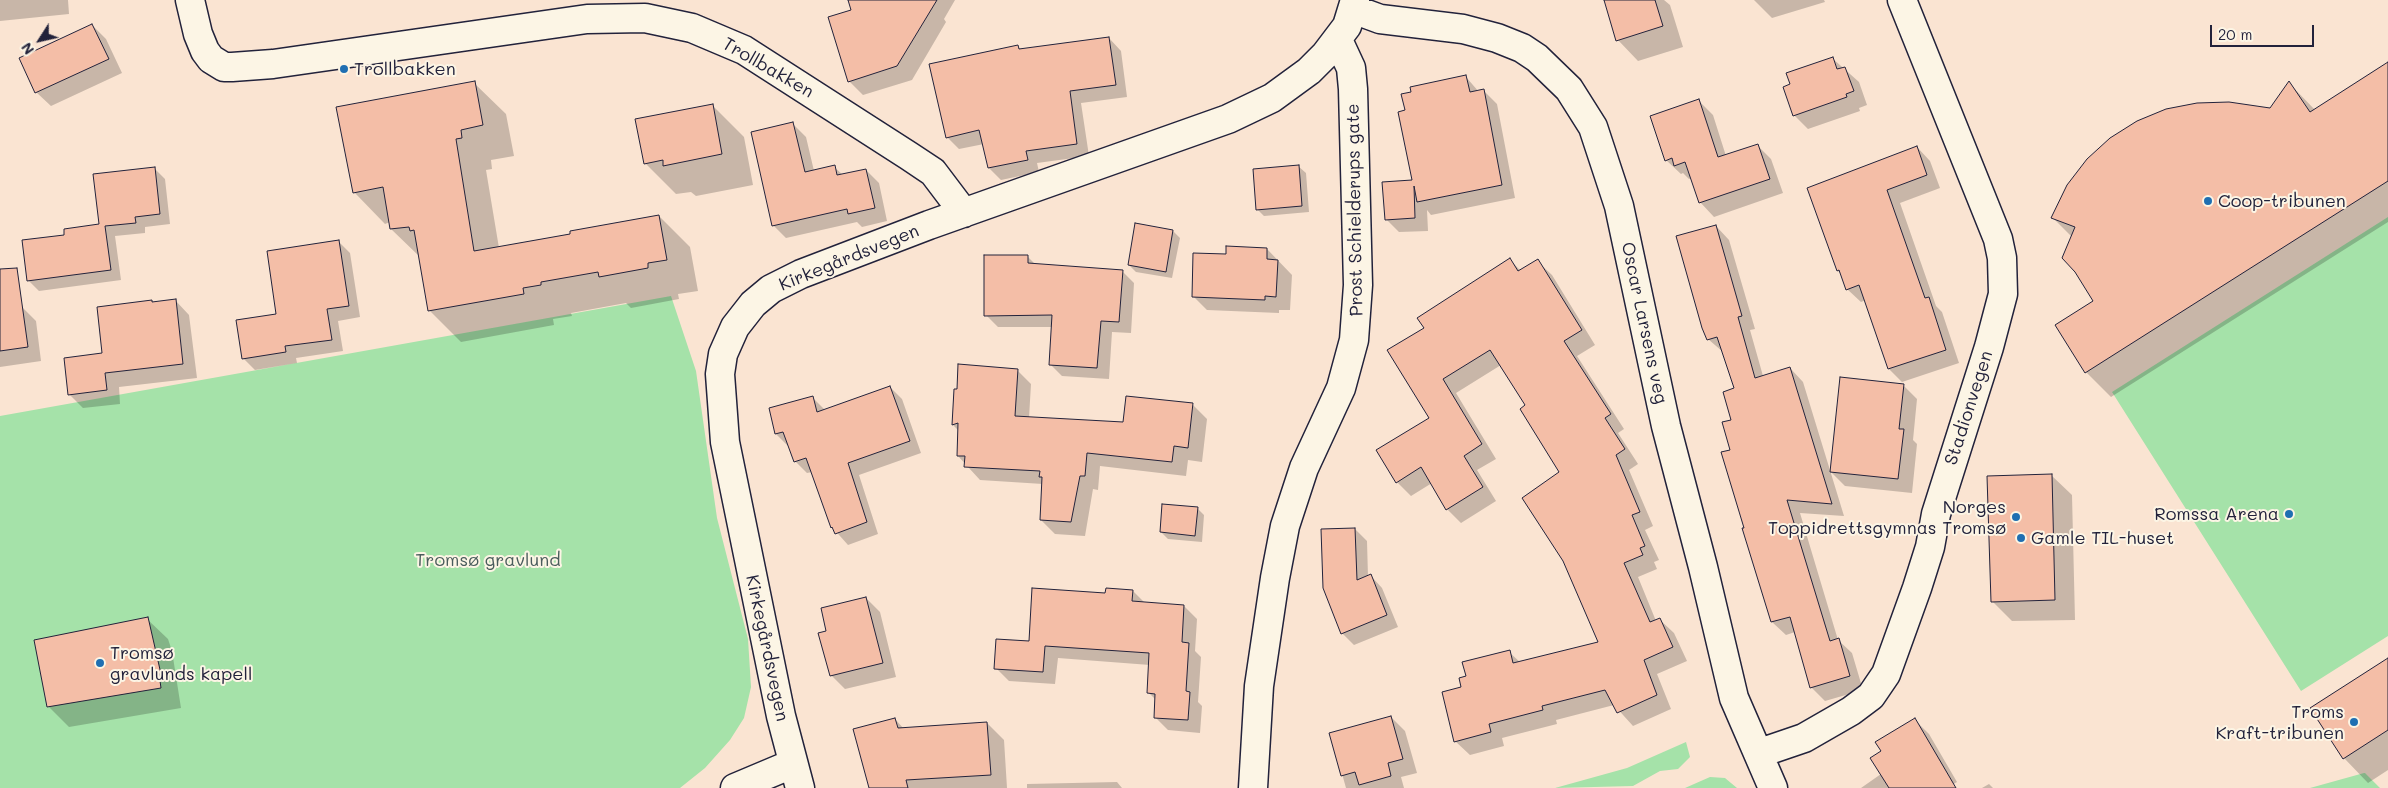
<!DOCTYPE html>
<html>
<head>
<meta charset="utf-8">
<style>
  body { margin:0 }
  #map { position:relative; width:2388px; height:788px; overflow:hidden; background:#fae4d2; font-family:Mali,sans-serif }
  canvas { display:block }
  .north { position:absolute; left:15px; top:15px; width:50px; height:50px; -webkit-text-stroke:4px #fcf5e5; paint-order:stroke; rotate:235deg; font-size:14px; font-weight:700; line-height:20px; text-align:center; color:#22223b }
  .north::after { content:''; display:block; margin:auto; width:18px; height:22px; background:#22223b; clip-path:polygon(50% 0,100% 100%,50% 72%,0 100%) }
  .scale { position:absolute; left:2210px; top:25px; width:104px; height:22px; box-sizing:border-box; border:2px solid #22223b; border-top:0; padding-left:6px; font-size:15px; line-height:18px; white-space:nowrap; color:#22223b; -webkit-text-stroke:4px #fcf5e5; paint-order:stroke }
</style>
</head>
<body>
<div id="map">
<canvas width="2388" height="788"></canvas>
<div class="north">N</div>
<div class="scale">20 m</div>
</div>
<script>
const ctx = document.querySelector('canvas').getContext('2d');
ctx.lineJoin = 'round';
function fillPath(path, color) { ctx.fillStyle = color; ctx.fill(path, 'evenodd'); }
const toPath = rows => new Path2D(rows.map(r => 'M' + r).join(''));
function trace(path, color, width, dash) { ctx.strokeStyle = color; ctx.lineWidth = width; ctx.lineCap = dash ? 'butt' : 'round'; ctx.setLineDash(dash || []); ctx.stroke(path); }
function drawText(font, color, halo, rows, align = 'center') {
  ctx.font = font + ' Mali,sans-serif'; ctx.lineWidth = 4; ctx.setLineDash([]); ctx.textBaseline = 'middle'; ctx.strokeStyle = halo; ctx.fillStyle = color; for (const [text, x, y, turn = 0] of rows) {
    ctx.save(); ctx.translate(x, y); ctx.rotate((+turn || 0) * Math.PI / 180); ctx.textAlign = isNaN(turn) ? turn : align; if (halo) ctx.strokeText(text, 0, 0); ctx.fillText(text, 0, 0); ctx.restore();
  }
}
fillPath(toPath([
  [2388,217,2388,636,2301,691,2112,392],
  [671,296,696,371,717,518,748,639,751,687,744,718,730,740,705,768,680,788,0,788,0,416],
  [1686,742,1690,757,1678,769,1660,771,1633,786,1555,788,1627,768],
  [2365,773,2380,788,2310,788,2364,773],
  [1710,777,1725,778,1737,788,1685,788]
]), '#a5e2a9');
fillPath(toPath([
  [0,0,68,0,69,14,0,21],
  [849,0,955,0,944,19,946,22,912,80,863,95,849,81,852,11],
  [1605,0,1664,0,1670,5,1683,47,1638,61,1618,40],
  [1754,0,1824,0,1825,2,1772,18],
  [92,25,106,39,122,73,51,106,36,92],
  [1109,38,1121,51,1127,97,1081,103,1089,156,1037,163,1039,172,1001,180,989,168,984,144,959,149,947,137,1017,46,1021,50],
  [1832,58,1859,82,1867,105,1859,108,1860,111,1808,129,1794,115],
  [2388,64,2388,222,2111,397,2086,372,2057,326,2095,302,2076,271,2072,237,2052,217,2271,109,2289,83,2315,110],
  [1466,77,1479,92,1484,91,1497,104,1515,198,1431,215,1427,210,1428,231,1399,232,1386,219,1414,181,1406,111],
  [474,83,506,114,514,156,491,160,492,169,486,170,499,248,659,216,690,247,698,291,678,294,679,299,631,308,626,303,571,313,572,316,553,319,554,325,461,342,430,311,420,257,391,229,390,222,385,224,354,192],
  [1699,101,1713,115,1726,156,1757,145,1771,159,1783,193,1714,217,1700,202,1692,178,1689,179,1683,173,1681,174,1666,160],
  [713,106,744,137,753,185,696,196,691,192,676,194,645,163],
  [793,124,806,137,814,171,834,167,843,175,866,170,879,183,887,221,862,227,857,222,786,238,773,225],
  [1917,147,1930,161,1940,188,1900,203,1936,306,1942,312,1959,363,1902,382,1889,369,1866,300,1861,302,1847,289,1842,275,1838,271,1809,189],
  [1298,166,1306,173,1309,212,1264,216,1257,209],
  [154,168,165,179,170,224,145,227,145,233,115,236,121,280,39,291,28,280,66,236,100,225],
  [1716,226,1729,240,1755,329,1750,330,1763,376,1790,368,1803,382,1844,516,1800,513,1838,640,1852,653,1863,690,1825,701,1812,688,1795,632,1786,635,1772,622,1723,453,1732,450,1735,389,1723,352,1708,339],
  [1173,231,1180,238,1172,278,1136,272,1129,265],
  [338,241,350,253,360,317,338,321,343,351,296,358,297,363,255,370,243,358],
  [1267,249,1292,275,1290,310,1279,310,1279,313,1207,310,1193,296,1227,256],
  [1027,256,1036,265,1122,271,1134,283,1131,333,1112,332,1109,379,1062,376,1050,364,1052,327,998,327,986,315],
  [1510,260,1521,271,1537,261,1552,275,1595,345,1577,356,1624,429,1618,433,1638,464,1629,470,1653,526,1645,530,1659,560,1654,562,1657,569,1638,577,1656,621,1659,619,1674,633,1687,661,1657,674,1671,709,1633,726,1614,705,1556,720,1557,724,1502,738,1504,746,1470,755,1455,741,1463,688,1468,677,1509,652,1521,663,1600,643,1561,472,1527,406,1501,365,1456,393,1496,459,1477,470,1496,501,1461,523,1447,509,1432,483,1411,496,1397,482,1431,418,1425,328],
  [175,300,189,315,197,378,119,387,120,404,83,408,69,394,152,301,154,303],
  [22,307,36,321,41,361,0,367,0,310],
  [1017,370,1031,384,1029,418,1124,423,1193,405,1207,419,1202,462,1188,460,1186,476,1100,466,1098,490,1093,489,1085,536,1055,534,1041,520,1043,484,980,480,958,456,959,431,953,425,955,391],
  [1903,385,1917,399,1913,440,1917,444,1912,493,1845,486,1831,472],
  [890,387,902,399,921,453,859,475,878,534,848,545,832,527,812,472,807,473,795,461,788,446,776,434,813,398,825,410],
  [2051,475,2072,495,2075,620,2012,621,1992,601],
  [1197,508,1204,515,1202,542,1168,539,1161,532],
  [1355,529,1367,541,1368,577,1371,576,1382,588,1398,627,1354,645,1342,633],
  [1133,591,1145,603,1184,606,1197,619,1195,651,1201,657,1198,702,1202,706,1200,733,1168,730,1155,717,1156,700,1148,692,1150,665,1058,658,1055,684,1009,681,996,668,1030,642,1106,594],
  [866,598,880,612,896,677,845,689,831,675,828,632],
  [147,619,168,639,172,651,181,708,69,727,49,707,35,641],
  [2388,660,2388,770,2368,783,2344,758],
  [1391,717,1405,731,1417,773,1401,777,1404,788,1346,788,1331,734],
  [895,719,904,729,987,723,1004,740,1007,788,870,788],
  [1915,720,1929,734,1957,782,1947,788,1861,788,1881,774,1883,752],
  [1117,782,1122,788,1027,788,1027,784],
  [1989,784,1993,788,1982,788]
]), '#0003');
const building = toPath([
  [848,0,937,0,897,66,848,82,828,17,851,10,848,0],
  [1604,0,1655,0,1663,26,1616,41,1604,0],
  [92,24,109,59,35,93,19,58,92,24],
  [1109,37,1116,85,1070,91,1077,144,1026,151,1028,160,988,168,979,130,946,138,929,64,1018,45,1019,49,1109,37],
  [1833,57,1837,69,1845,67,1854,91,1846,94,1847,97,1793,116,1783,87,1790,84,1786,73,1833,57],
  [2388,62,2388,181,2085,373,2055,325,2093,301,2075,272,2062,258,2075,227,2051,218,2067,185,2087,159,2110,138,2137,121,2166,109,2197,103,2229,102,2270,108,2289,81,2310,112,2388,62],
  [1466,75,1470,92,1484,89,1502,185,1417,202,1414,186,1415,218,1385,220,1382,182,1412,180,1398,112,1405,110,1401,94,1411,92,1410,87,1466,75],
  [475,81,483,125,461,130,462,138,456,139,474,251,570,234,570,231,659,215,667,260,648,263,648,268,599,277,598,272,541,282,541,285,523,288,524,294,428,311,414,230,410,231,409,227,390,229,383,187,353,193,336,107,475,81],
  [1699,99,1718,157,1758,144,1770,179,1699,203,1685,162,1674,166,1672,158,1665,161,1650,116,1699,99],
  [713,104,722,154,663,166,663,160,644,164,635,119,713,104],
  [793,122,805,172,835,165,837,175,866,169,875,208,848,214,847,209,772,226,751,132,793,122],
  [1917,146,1927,175,1887,190,1925,298,1929,297,1946,350,1888,369,1859,285,1846,290,1839,270,1837,271,1807,188,1917,146],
  [1299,165,1302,206,1256,210,1253,169,1299,165],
  [155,167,160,214,135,217,136,223,105,226,111,270,27,281,22,240,64,235,64,229,99,224,93,174,155,167],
  [1135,223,1173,230,1166,272,1128,265,1135,223],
  [1716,225,1742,316,1738,317,1755,378,1790,367,1832,504,1787,500,1830,641,1839,638,1850,676,1810,688,1790,617,1771,622,1742,528,1744,528,1721,452,1730,450,1722,422,1731,420,1723,392,1734,388,1717,337,1707,340,1702,328,1676,236,1716,225],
  [339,240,349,306,327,309,332,340,285,346,286,352,242,359,236,320,276,314,267,251,339,240],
  [1226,246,1267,248,1267,259,1278,260,1276,297,1265,296,1265,300,1192,297,1193,253,1226,254,1226,246],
  [984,255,1028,255,1028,263,1123,270,1119,322,1101,321,1097,368,1049,365,1052,315,984,316,984,255],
  [1510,258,1518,271,1538,259,1582,330,1564,341,1611,414,1605,418,1625,449,1616,455,1640,512,1632,515,1645,546,1640,548,1643,555,1624,563,1650,622,1660,618,1673,647,1644,660,1657,695,1617,713,1605,690,1542,706,1543,710,1489,724,1491,732,1454,742,1442,692,1461,687,1459,678,1466,676,1462,662,1510,650,1513,663,1598,642,1563,561,1522,498,1559,472,1520,409,1525,405,1490,350,1443,379,1482,444,1464,456,1483,487,1446,510,1421,467,1396,483,1376,450,1429,418,1387,350,1424,328,1417,318,1510,258],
  [17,268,28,347,0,351,0,269,17,268],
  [176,299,183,364,105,373,107,390,68,395,64,358,102,353,97,307,152,300,152,302,176,299],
  [958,364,1018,369,1015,416,1123,422,1126,396,1193,403,1188,448,1174,446,1172,462,1087,453,1085,476,1080,476,1071,522,1040,520,1042,477,1039,477,1040,471,964,467,965,456,957,456,958,423,952,425,954,389,957,389,958,364],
  [1840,377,1904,384,1899,429,1904,429,1898,479,1830,472,1840,377],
  [890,386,910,441,848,463,867,522,835,534,832,527,831,528,806,458,794,462,783,432,775,434,769,408,813,396,817,412,890,386],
  [2052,474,2055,600,1991,602,1987,476,2052,474],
  [1162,504,1198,507,1195,536,1160,532,1162,504],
  [1355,528,1357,580,1371,574,1387,615,1341,634,1323,588,1321,529,1355,528],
  [1032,588,1105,593,1106,588,1133,590,1132,601,1184,605,1182,642,1189,643,1186,691,1190,692,1188,720,1154,718,1155,694,1147,693,1149,653,1045,646,1043,672,994,669,996,639,1029,641,1032,588],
  [866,597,883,663,830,676,818,633,826,631,821,608,866,597],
  [148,617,161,674,159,674,161,688,47,707,34,640,148,617],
  [2388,658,2388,730,2343,759,2310,708,2388,658],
  [1391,716,1403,759,1388,763,1391,776,1359,785,1355,772,1341,776,1329,733,1391,716],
  [895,718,898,728,987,722,991,775,906,780,908,788,869,788,853,729,895,718],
  [1915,718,1956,788,1889,788,1870,758,1881,751,1875,742,1915,718]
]);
fillPath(building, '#f4bea7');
trace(building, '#22223b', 1);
const minor = toPath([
  [190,0,198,34,205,51,211,59,224,67,232,67,273,64,587,19,645,18,692,28,744,50,909,156,933,172,964,213],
  [1353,9,1380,19,1463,29,1497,38,1522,48,1537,58,1569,89,1593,127,1619,206,1666,426,1703,567,1734,698,1773,788],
  [1760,753,1804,738,1851,711,1871,696,1886,674,1917,588,1930,547,1936,514,1989,347,2003,294,2002,258,1998,239,1902,0],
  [735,788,792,764],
  [800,788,781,716,725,442,720,374,723,354,735,327,753,304,771,289,801,274,929,225,1228,119,1272,98,1309,71,1325,55,1347,26,1355,0],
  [1253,788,1259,686,1275,578,1285,526,1304,468,1341,388,1354,340,1358,285,1353,89,1351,68,1338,40]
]);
trace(minor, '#22223b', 31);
trace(minor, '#fcf5e5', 28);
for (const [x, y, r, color] of [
  [344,69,5,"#1f6fb2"],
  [2208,201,5,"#1f6fb2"],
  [2289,514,5,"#1f6fb2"],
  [2016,517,5,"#1f6fb2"],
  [2021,538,5,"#1f6fb2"],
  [100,663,5,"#1f6fb2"],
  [2354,722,5,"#1f6fb2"]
]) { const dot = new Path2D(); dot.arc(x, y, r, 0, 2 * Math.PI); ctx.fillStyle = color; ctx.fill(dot); trace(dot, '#fcf5e5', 2); }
drawText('18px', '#22223b', '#fcf5e5', [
  ["Trollbakken",768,68,30],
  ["Prost Schielderups gate",1355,210,-91],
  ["Kirkegårdsvegen",849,258,-22],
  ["Oscar Larsens veg",1644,323,78],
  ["Stadionvegen",1969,408,-72],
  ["Kirkegårdsvegen",767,648,78]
]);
drawText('18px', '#22223b', '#fcf5e5', [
  ["Trollbakken",354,69],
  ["Coop-tribunen",2218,201],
  ["Norges",2006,507,"right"],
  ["Toppidrettsgymnas Tromsø",2006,528,"right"],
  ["Romssa Arena",2279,514,"right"],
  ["Gamle TIL-huset",2031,538],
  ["Tromsø",110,653],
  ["gravlunds kapell",110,674],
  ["Troms",2344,712,"right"],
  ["Kraft-tribunen",2344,733,"right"]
], 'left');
drawText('18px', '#495c5c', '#fcf5e5', [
  ["Tromsø gravlund",488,560]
]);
</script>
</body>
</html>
